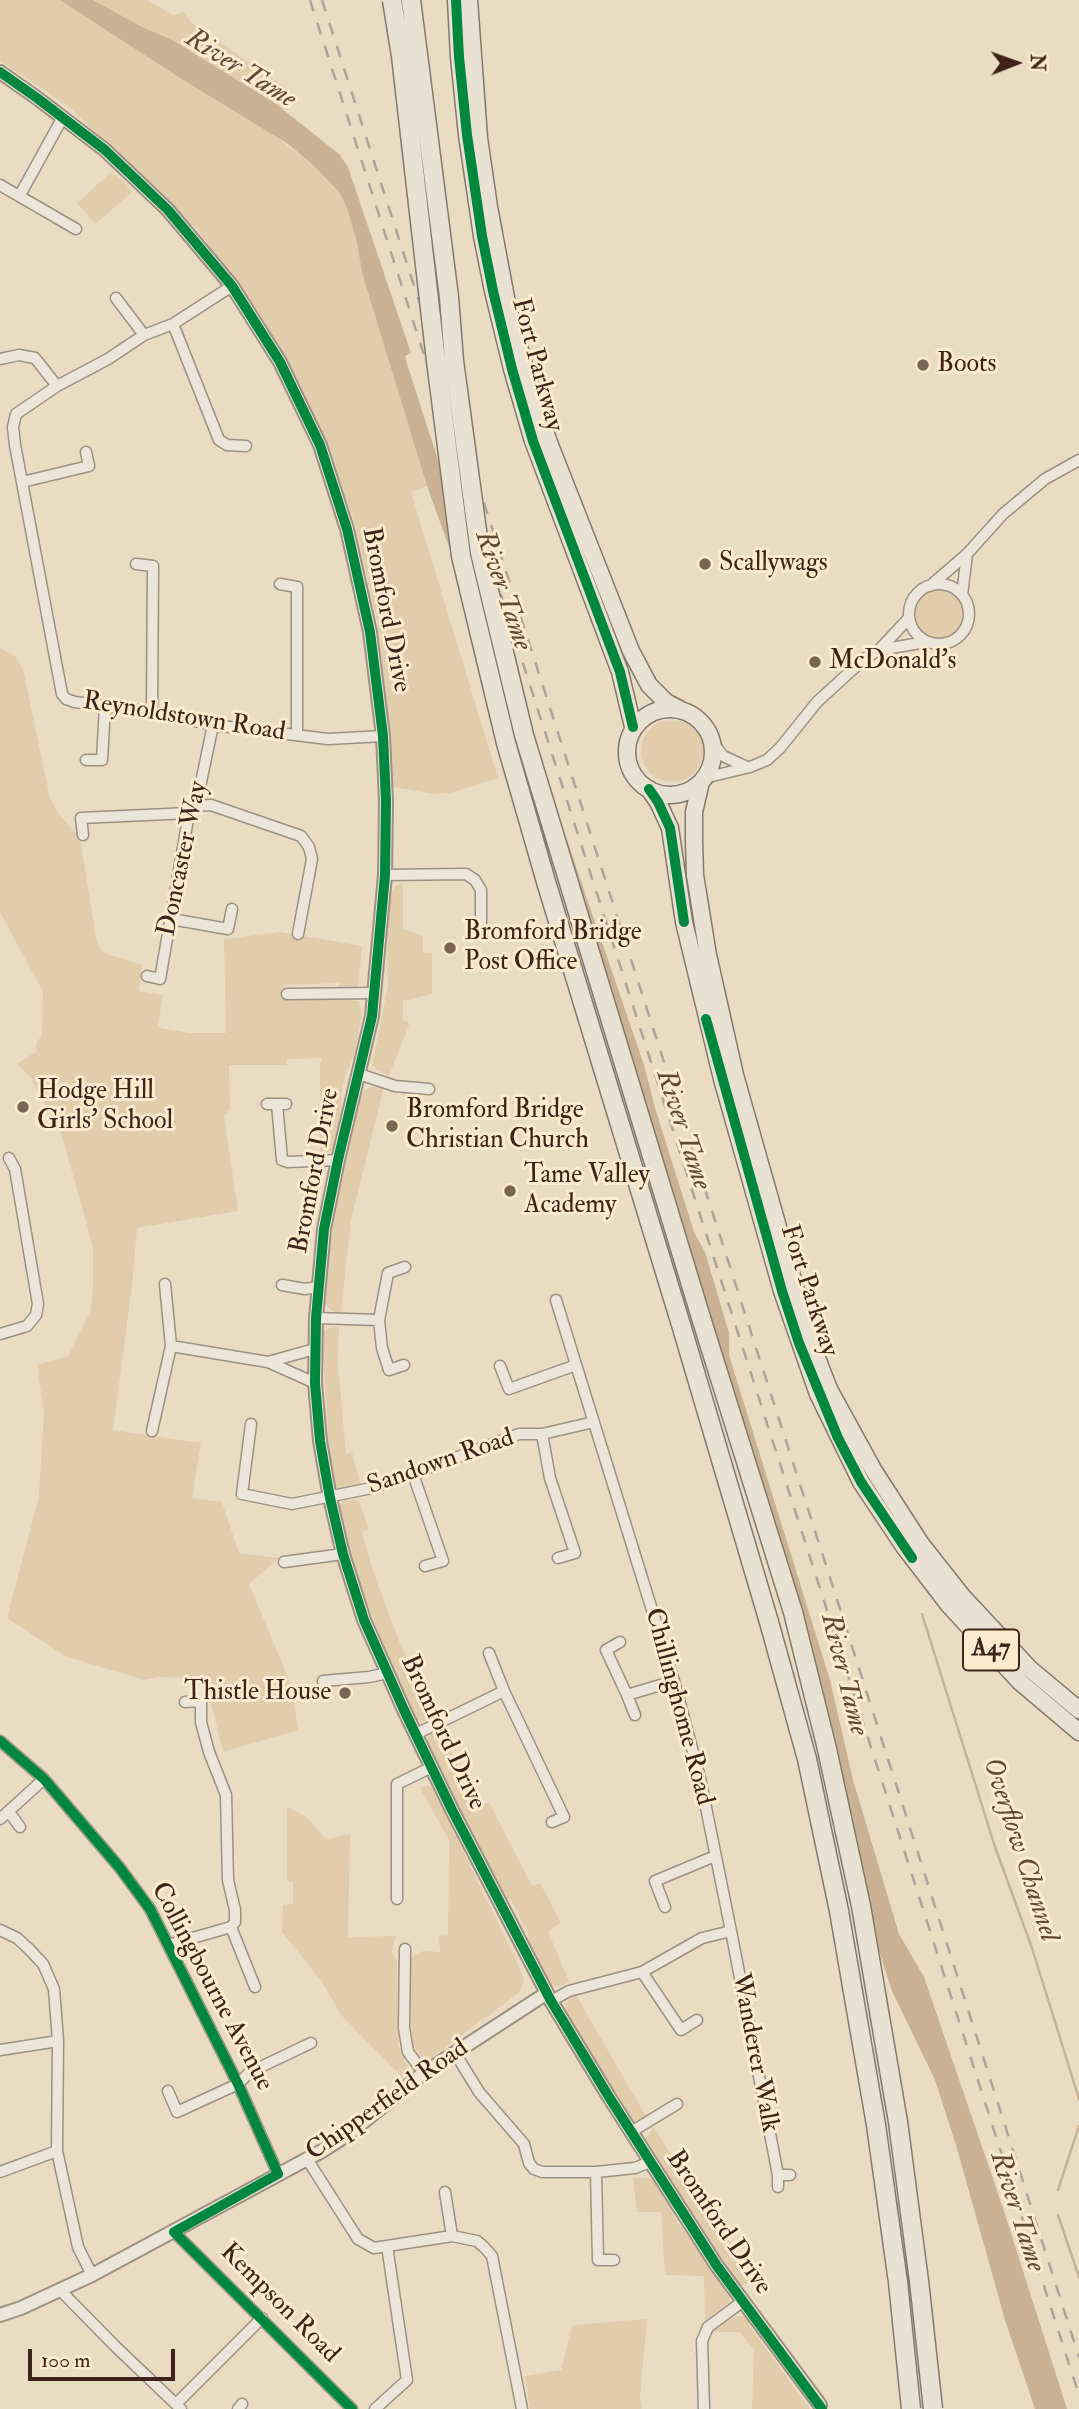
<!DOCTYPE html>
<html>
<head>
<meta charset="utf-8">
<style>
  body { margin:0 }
  #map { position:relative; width:1079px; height:2409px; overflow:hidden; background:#eadcc3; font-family:"IM FELL Double Pica",serif }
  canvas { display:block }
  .north { position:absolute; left:981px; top:28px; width:70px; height:70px; -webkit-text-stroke:5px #fcebce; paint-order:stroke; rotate:89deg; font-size:19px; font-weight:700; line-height:28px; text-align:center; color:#3d2318 }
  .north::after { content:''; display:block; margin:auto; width:24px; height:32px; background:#3d2318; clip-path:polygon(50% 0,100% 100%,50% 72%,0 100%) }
  .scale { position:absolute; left:28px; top:2349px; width:147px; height:32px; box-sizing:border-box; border:4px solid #3d2318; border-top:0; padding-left:9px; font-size:21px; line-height:24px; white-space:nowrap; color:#3d2318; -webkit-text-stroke:5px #fcebce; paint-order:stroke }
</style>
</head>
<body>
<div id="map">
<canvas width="1079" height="2409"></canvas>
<div class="north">N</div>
<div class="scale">100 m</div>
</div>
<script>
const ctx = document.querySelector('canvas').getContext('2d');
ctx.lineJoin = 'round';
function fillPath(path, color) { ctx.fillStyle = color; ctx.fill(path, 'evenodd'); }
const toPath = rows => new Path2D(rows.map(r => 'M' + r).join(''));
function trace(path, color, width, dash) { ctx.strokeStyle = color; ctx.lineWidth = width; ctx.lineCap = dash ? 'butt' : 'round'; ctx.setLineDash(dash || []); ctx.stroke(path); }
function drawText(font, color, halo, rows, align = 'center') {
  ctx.font = font + ' "IM FELL Double Pica",serif'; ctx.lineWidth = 6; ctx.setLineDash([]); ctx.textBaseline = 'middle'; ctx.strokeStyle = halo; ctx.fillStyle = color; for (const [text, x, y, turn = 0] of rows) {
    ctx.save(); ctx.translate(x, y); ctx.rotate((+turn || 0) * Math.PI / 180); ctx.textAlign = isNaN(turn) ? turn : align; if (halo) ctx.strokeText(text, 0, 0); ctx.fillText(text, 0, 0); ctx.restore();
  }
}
fillPath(toPath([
  [0,0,148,0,173,15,183,12,191,22,287,88,275,136,314,166,339,192,347,208,357,242,362,273,427,486,411,492,498,778,450,793,434,794,393,787,380,635,355,523,333,463,284,355,197,229,69,107,0,61],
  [111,172,124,181,132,192,95,224,77,203],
  '913 615a26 26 0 1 1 52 0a26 26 0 1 1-52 0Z',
  [0,648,15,656,23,669,50,798,58,813,80,838,97,943,104,953,142,965,139,991,163,995,158,1025,160,1028,190,1033,226,1033,224,939,280,932,362,946,358,988,339,988,339,983,284,985,285,996,359,1001,362,1015,355,1053,345,1077,341,1094,342,1119,337,1148,320,1155,320,1064,322,1058,287,1059,287,1065,229,1065,230,1109,224,1116,238,1211,137,1228,132,1286,113,1430,201,1443,192,1498,222,1502,239,1553,279,1558,249,1584,292,1687,298,1730,223,1752,205,1679,159,1677,144,1680,65,1656,7,1618,39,1496,44,1413,37,1365,68,1356,91,1310,93,1286,93,1247,62,1136,30,1077,17,1064,37,1051,36,1044,42,1034,43,992,0,912],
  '641 751a31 31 0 1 1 62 0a31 31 0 1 1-62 0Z',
  [403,883,403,928,423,937,423,952,432,953,432,994,403,1001,403,1020,408,1022,409,1025,389,1076,377,1070,372,1065,388,986,387,950,391,892,397,885],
  [370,1087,384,1087,351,1220,341,1313,332,1311,325,1304,325,1286,334,1219,359,1100,365,1090],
  [339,1327,338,1365,346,1454,352,1452,361,1486,342,1490,335,1486,331,1479,322,1341,324,1332,329,1328],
  [344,1500,359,1500,369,1529,362,1532,373,1571,399,1641,434,1717,422,1722,416,1719,412,1714,365,1598,337,1509],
  [440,1727,477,1807,489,1802,532,1886,540,1883,561,1923,548,1931,569,1982,557,1987,550,1983,527,1940,530,1938,510,1898,507,1899,501,1889,499,1889,427,1743,429,1735],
  [431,1785,516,1960,524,1979,520,1992,427,2061,413,2049,411,2009,411,1958,423,1951,440,1952,439,1936,448,1935,449,1840,419,1787],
  [287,1807,305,1816,326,1839,350,1834,348,1937,396,1936,392,1952,397,1962,399,2047,408,2067,403,2078,341,2015,322,1982,282,1932,283,1905,293,1904,293,1882,287,1881],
  [576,1995,647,2118,639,2121,628,2118,570,2022,564,2009,567,2001],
  [653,2127,754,2278,740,2287,645,2144,645,2140],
  [633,2178,648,2178,656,2181,677,2221,729,2294,730,2302,705,2320,704,2276,665,2275,661,2212,637,2212],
  [736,2316,744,2316,749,2320,749,2325,810,2409,752,2409,754,2350,740,2332,711,2332],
  [647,2319,640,2397,642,2409,530,2409,525,2376,561,2370,572,2325]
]), '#e1cdac');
fillPath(toPath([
  [60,0,93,0,140,26,172,40,276,104,339,154,348,167,411,353,405,356,407,364,459,525,644,1065,656,1111,694,1232,705,1252,729,1333,729,1355,830,1680,853,1780,899,1934,924,1977,1003,2208,1067,2409,1035,2409,1005,2320,956,2145,935,2080,892,1991,851,1864,808,1685,517,735,427,486,362,273,357,242,347,208,339,192,314,166,288,144,177,76]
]), '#c8b293');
trace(toPath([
  [922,1614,995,1847,1032,1948,1079,2099],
  [1058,2190,1079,2126],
  [1058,2215,1079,2277]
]), '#c8b293', 2.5);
const minor = toPath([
  [0,185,76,229],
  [20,195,63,117],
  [232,286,173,324,144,335,108,359,57,386,16,414,13,427,15,445,62,694,66,699,75,702,152,712,213,725,328,739,383,736],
  [116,298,144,335],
  [173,324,219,440,227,445,246,446],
  [0,359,19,355,35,358,57,386],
  [22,482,89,466,86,452],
  [136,564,153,566,152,712],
  [280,584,297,587,297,735],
  '909 614a30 30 0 1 1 60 0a30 30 0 1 1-60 0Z',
  [930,586,967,554,1003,514,1045,479,1079,460],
  [962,595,967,554],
  [879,650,909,618],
  [712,741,723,756,747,767],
  [86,760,102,760,105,706],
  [704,778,750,767,767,760,780,748,817,702,864,659,879,650,926,642],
  [196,806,211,805,301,836,309,847,312,859,298,934],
  [83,835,81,818,189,813],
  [385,875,466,874,475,880,481,890,481,930],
  [171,919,228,929,232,909],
  [147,976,160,979,189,813,196,806,213,725],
  [287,994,374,993],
  [359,1074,395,1086,429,1089],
  [267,1104,286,1104],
  [277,1104,282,1160,288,1162,338,1160],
  [282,1285,305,1289,318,1287],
  [316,1318,379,1320],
  [0,1334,27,1326,36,1315,38,1304,15,1169,9,1158],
  [171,1346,268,1362,315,1383],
  [268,1362,315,1349],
  [404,1365,389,1370,382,1348,379,1320,388,1273,405,1267],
  [500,1366,509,1389,576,1365],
  [251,1424,242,1494,292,1504,367,1489,413,1474,519,1434,542,1434,594,1422],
  [152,1431,171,1346,165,1284],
  [542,1434,550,1478,575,1553,558,1558],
  [413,1474,443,1561,425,1566],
  [284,1562,343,1554],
  [620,1642,606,1650,627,1695,674,1681],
  [489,1653,504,1691,564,1817,552,1822],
  [323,1681,369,1677,388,1673],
  [627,1695,635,1715],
  [185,1702,201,1701],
  [416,1734,504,1691],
  [0,1741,44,1779,120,1868,150,1909,238,2084,278,2174],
  [9,1812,20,1827],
  [0,1819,44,1779],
  [397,1899,397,1784,432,1767],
  [665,1907,655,1881,715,1856],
  [231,1927,255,1987],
  [0,1930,17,1938,29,1949,43,1964,54,1989,58,2041,57,2151,78,2247,92,2275],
  [731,1931,778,2175,778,2187],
  [168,1945,231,1927,235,1922,235,1910,228,1880,226,1795,209,1752,201,1722,201,1683],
  [405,1949,404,2028,408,2052,424,2073],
  [642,1972,681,2030,697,2020],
  [551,2001,569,1991,642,1972,702,1938,731,1931,700,1778,674,1681,556,1300],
  [0,2050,58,2041],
  [455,2053,479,2092,524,2144,529,2163,534,2169,542,2172,596,2172,635,2168,650,2162],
  [168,2091,177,2112,238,2084,250,2072,311,2043],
  [631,2132,677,2104],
  [307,2159,358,2239,374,2248,452,2236,477,2241,484,2247,492,2256,522,2409],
  [0,2172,57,2151],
  [596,2172,598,2260,614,2260],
  [778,2175,790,2175],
  [445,2192,452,2236],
  [174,2232,352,2409],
  [60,2290,116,2347,181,2409],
  [176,2404,262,2318],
  [238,2409,242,2404],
  [375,2409,407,2380,387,2246],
  [704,2409,702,2341,708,2327,742,2302]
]);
const tertiary = toPath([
  [0,72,37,98,105,150,168,210,232,286,280,362,320,445,347,529,370,632,383,736,386,801,385,875,372,1016,338,1160,324,1229,316,1318,315,1383,320,1441,330,1498,343,1554,364,1620,404,1710,452,1810,551,2001,609,2097,717,2266,820,2405],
  [0,2315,21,2308,92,2275,322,2151,347,2135,424,2073,547,1993]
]);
const primary = toPath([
  [456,0,459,57,467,135,482,236,493,291,512,369,533,441,620,672,633,727],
  [469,0,479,138,489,207,507,303,525,368,548,440,631,651,649,685,666,702,681,710],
  '627 752a43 43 0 1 1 86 0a43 43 0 1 1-86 0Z',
  [701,782,694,812,694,840,695,875,708,955,735,1075,810,1340,829,1389,874,1471,921,1544,962,1596,1030,1669,1079,1710],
  [649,789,658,802,670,828,684,922,722,1079,782,1291,818,1394,861,1482,905,1548,948,1604,1020,1682,1079,1732]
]);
trace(minor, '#9c9183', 13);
trace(tertiary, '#9c9183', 16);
trace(primary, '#84796c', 19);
trace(minor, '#ede5d9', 10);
trace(tertiary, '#ede5d9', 12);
trace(primary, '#e9e1d2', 16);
trace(toPath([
  [310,0,1079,2395],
  [322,0,825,1562,1079,2357]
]), '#ada59a', 2.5, [12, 12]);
const motorwayBridge = toPath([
  [392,0,401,56,436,361,461,556,506,743,547,885,682,1328,769,1622,807,1759,839,1911,876,2125,898,2282,911,2409],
  [411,0,449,297,454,361,480,553,524,735,702,1321,793,1612,827,1749,861,1906,898,2122,919,2281,933,2409]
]);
trace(motorwayBridge, '#84796c', 21, []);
trace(motorwayBridge, '#e9e1d2', 18);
trace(toPath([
  [456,0,459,57,467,135,482,236,493,291,512,369,533,441,620,672,633,727],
  [0,72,37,98,105,150,168,210,232,286,280,362,320,445,347,529,370,632,383,736,386,801,385,875,372,1016,338,1160,324,1229,316,1318,315,1383,320,1441,330,1498,343,1554,364,1620,404,1710,452,1810,551,2001,609,2097,717,2266,822,2409],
  [649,789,658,802,670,828,684,922],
  [706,1019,782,1291,799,1343,838,1438,861,1482,912,1558],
  [0,1741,44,1779,120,1868,150,1909,238,2084,278,2174,174,2232,352,2409]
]), '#00873e', 10);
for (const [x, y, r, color] of [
  [923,365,7,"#7a6454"],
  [705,564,7,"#7a6454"],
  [815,662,7,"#7a6454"],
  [450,948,7,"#7a6454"],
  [23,1107,7,"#7a6454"],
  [392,1126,7,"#7a6454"],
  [510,1191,7,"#7a6454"],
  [345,1693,7,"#7a6454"]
]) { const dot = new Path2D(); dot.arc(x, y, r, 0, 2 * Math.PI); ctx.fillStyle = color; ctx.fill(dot); trace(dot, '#fcebce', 2.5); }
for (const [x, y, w] of [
  [991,1650,56]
]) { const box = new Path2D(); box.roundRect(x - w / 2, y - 20.5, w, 41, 5); ctx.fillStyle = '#fcebce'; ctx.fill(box); trace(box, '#3d2318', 2); }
drawText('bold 24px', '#3d2318', null, [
  ["A47",991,1650]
]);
drawText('26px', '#3d2318', '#fcebce', [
  ["Fort Parkway",536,365,75],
  ["Bromford Drive",385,610,79],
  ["Reynoldstown Road",184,718,9],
  ["Doncaster Way",184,859,-78],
  ["Bromford Drive",316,1171,-79],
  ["Fort Parkway",808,1291,72],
  ["Sandown Road",441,1463,-19],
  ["Chillinghome Road",678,1707,75],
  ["Bromford Drive",442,1733,65],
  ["Collingbourne Avenue",211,1987,62],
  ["Wanderer Walk",754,2053,79],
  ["Chipperfield Road",388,2101,-35],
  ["Bromford Drive",718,2223,56],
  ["Kempson Road",279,2304,45]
]);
drawText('26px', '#3d2318', '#fcebce', [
  ["Boots",937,365],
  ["Scallywags",719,564],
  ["McDonald's",829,662],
  ["Bromford Bridge",464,933],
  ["Post Office",464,963],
  ["Hodge Hill",37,1092],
  ["Girls' School",37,1122],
  ["Bromford Bridge",406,1111],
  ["Christian Church",406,1141],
  ["Tame Valley",524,1176],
  ["Academy",524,1206],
  ["Thistle House",331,1693,"right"]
], 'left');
drawText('italic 28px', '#624837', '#fcebce', [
  ["River Tame",240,70,32],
  ["River Tame",502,591,71],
  ["River Tame",682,1130,72],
  ["River Tame",843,1675,76],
  ["Overflow Channel",1019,1850,72],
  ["River Tame",1016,2212,72]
]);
</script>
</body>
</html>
